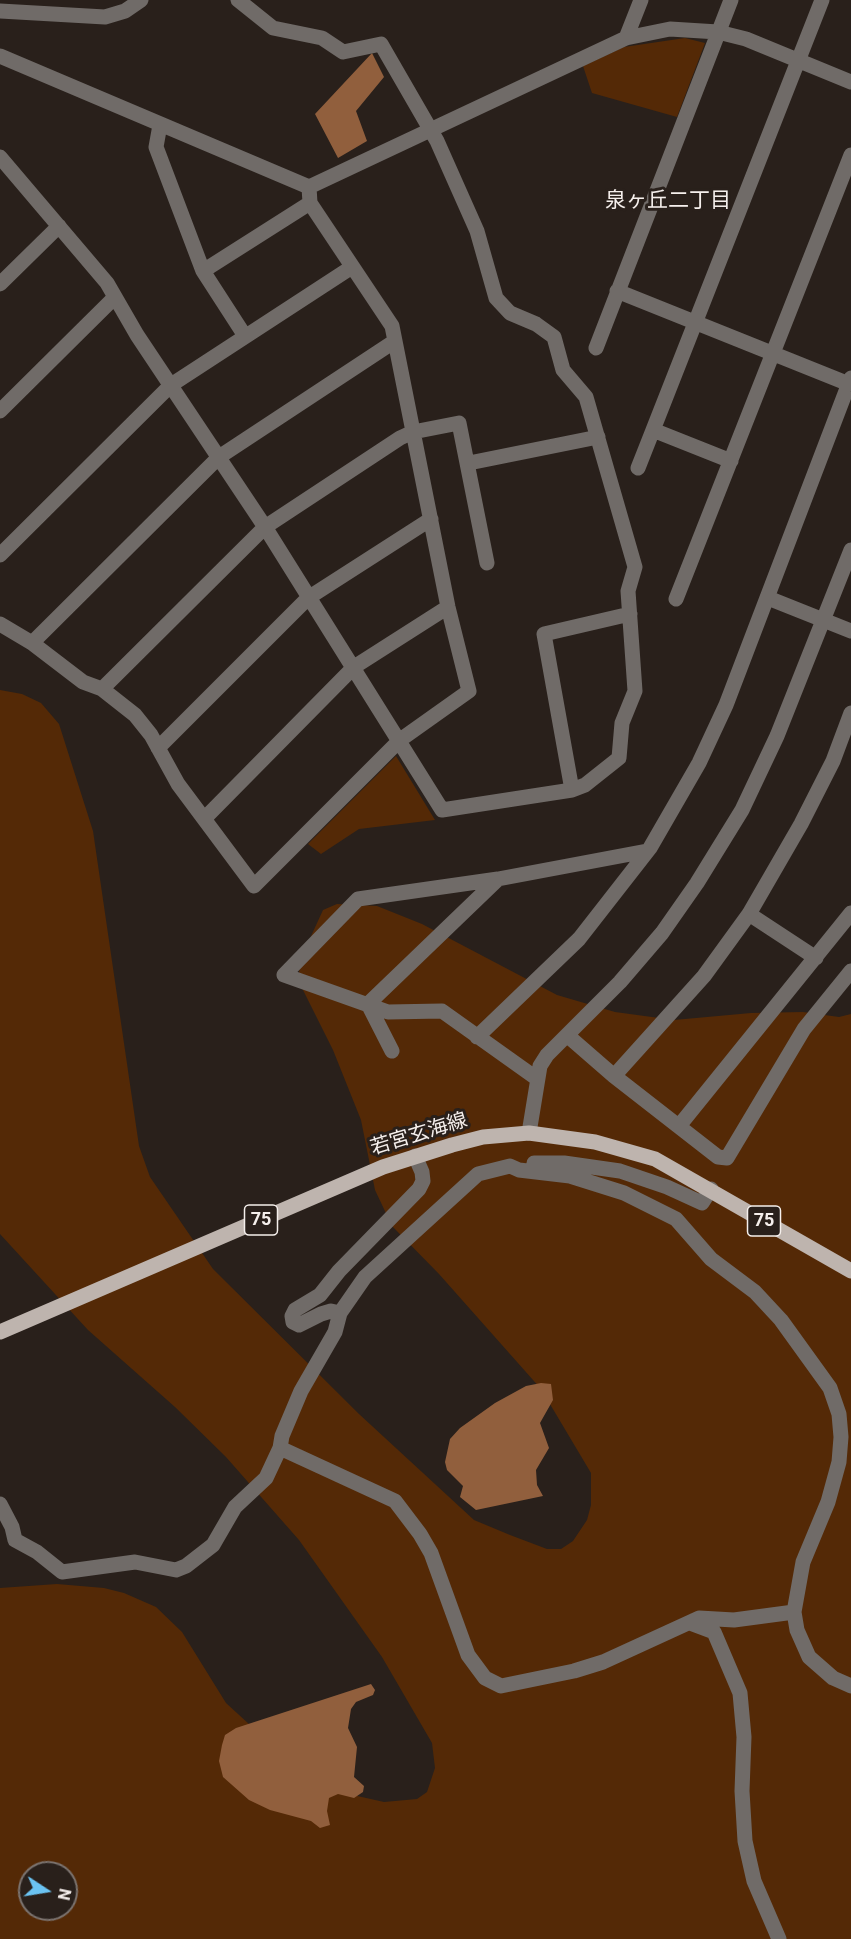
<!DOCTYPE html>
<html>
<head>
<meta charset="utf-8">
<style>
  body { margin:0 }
  #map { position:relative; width:851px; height:1939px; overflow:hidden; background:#29201b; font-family:Roboto,sans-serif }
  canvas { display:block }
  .north { position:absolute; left:18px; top:1861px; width:60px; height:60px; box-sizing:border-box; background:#29201b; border:2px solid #7b736f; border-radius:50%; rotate:102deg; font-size:16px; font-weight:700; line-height:24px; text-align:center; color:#f5efec }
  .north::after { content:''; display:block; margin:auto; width:21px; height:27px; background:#6bc3f2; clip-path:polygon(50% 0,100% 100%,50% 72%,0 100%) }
</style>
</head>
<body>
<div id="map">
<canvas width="851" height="1939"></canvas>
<div class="north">N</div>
</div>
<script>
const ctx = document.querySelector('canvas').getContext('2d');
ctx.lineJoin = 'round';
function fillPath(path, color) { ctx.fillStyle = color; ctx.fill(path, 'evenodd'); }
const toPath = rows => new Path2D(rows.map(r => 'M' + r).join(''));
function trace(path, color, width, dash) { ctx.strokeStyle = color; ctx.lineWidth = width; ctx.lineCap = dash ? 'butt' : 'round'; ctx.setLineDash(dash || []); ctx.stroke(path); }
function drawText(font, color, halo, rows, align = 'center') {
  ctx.font = font + ' Roboto,"Noto Sans JP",sans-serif'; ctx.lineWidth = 6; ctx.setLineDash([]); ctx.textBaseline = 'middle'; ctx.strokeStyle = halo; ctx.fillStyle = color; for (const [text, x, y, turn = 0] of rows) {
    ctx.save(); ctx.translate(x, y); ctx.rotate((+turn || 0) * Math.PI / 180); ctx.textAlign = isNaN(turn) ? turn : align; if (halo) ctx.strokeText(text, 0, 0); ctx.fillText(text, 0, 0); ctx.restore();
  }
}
fillPath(toPath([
  [685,38,705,43,677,117,592,93,583,66,624,47],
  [0,690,22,694,41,703,59,724,93,831,139,1146,150,1177,213,1269,359,1414,474,1520,510,1535,547,1549,561,1549,573,1541,587,1520,591,1505,591,1473,541,1389,439,1274,392,1226,375,1190,361,1120,333,1050,298,980,301,958,323,910,337,904,377,906,422,924,557,995,615,1012,674,1020,751,1013,803,1012,839,1017,851,1014,851,1939,0,1939,0,1588,57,1584,104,1588,124,1593,156,1607,182,1632,226,1703,273,1746,344,1793,384,1802,417,1799,427,1792,435,1768,432,1743,382,1657,299,1540,226,1457,175,1407,88,1330,0,1234],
  [30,1873,66,1873,66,1909,30,1909],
  [396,756,435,820,359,829,321,854,308,844]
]), '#542906');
fillPath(toPath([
  [372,53,384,77,356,111,367,141,338,158,315,114],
  [541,1383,551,1384,553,1400,540,1423,549,1448,536,1470,537,1485,543,1496,476,1510,460,1497,463,1486,447,1470,445,1462,450,1439,460,1428,495,1403,526,1386],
  [371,1684,375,1690,373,1695,356,1702,351,1709,348,1728,357,1747,354,1777,364,1786,363,1792,354,1798,338,1794,329,1798,327,1811,330,1825,320,1828,311,1821,270,1810,249,1800,223,1777,219,1761,222,1745,225,1735,236,1728]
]), '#915f3d');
trace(toPath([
  [0,11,105,17,125,11,141,0],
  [626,38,641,0],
  [0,56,309,187,626,38,670,29,718,32,746,39,851,82],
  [160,125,156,147,203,271],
  [0,157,107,283,137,335,265,527,442,810,572,790,585,785,619,758,622,723,635,691,628,591,635,567,586,397,563,370,554,337,536,324,510,313,496,298,477,231,437,141,381,44,343,52,322,38,273,28,238,0],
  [0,284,59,226],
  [617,291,849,384],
  [245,336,203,271,310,203],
  [596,348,731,0],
  [0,411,115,297],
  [731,461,653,430,822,0],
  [469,463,598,437],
  [638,468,653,430],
  [0,555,171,385,352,267],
  [768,598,851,631],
  [676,599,851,155],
  [0,624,32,643,83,682,102,689,135,715,151,735,178,784,254,886,400,740,469,691,448,607,392,326,310,203,309,187],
  [32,643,219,457,395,341],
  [102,689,265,527,400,438,413,432,459,423,487,563],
  [158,748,308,598,431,519],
  [572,790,544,634,630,614],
  [205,818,354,667,448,607],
  [749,914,816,958],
  [368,1004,498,879],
  [368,1004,392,1051],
  [568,1036,614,1076,718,1157,727,1158,804,1029,851,971],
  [477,1037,579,939,650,848,699,763,726,705,851,378],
  [614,1076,704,976,749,914,801,824,833,761,851,713],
  [536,1078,442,1011,388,1012,284,975,358,899,498,879,647,851],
  [679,1126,851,913],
  [529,1133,540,1066,547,1055,620,982,662,933,697,883,742,810,777,736,851,550],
  [534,1163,564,1163,620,1171,667,1187,702,1203,711,1189],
  [340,1313,331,1311,321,1314,299,1325,293,1322,292,1316,295,1310,320,1295,339,1271,419,1189,423,1181,422,1172,415,1156],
  [280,1448,395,1501,420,1534,431,1553,468,1655,485,1678,501,1686,574,1671,603,1662,699,1618,734,1620,794,1612],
  [0,1504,12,1527,15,1540,37,1552,62,1572,135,1562,176,1570,186,1566,213,1545,235,1507,266,1478,280,1448,282,1436,301,1391,335,1332,340,1313,365,1277,478,1174,510,1166,519,1170,570,1176,624,1193,676,1219,711,1259,755,1292,781,1320,830,1388,839,1414,841,1437,839,1462,828,1502,803,1562,794,1612,797,1630,809,1657,833,1678,851,1686],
  [690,1623,714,1632,740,1693,744,1737,742,1791,745,1841,754,1881,779,1939]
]), '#706b68', 15);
trace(toPath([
  [0,1332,383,1167,452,1145,483,1137,529,1133,595,1142,655,1159,851,1271]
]), '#beb4ae', 15);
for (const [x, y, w] of [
  [261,1220,33],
  [764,1221,33]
]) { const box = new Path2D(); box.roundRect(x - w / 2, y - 15, w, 30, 4.5); ctx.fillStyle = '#29201b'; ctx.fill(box); trace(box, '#f5efec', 1.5); }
drawText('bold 18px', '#f5efec', null, [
  ["75",261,1220],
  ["75",764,1221]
]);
drawText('20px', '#f5efec', '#29201b', [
  ["若宮玄海線",419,1135,-17]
]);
drawText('21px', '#f5efec', '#29201b', [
  ["泉ヶ丘二丁目",668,202]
]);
</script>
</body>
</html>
